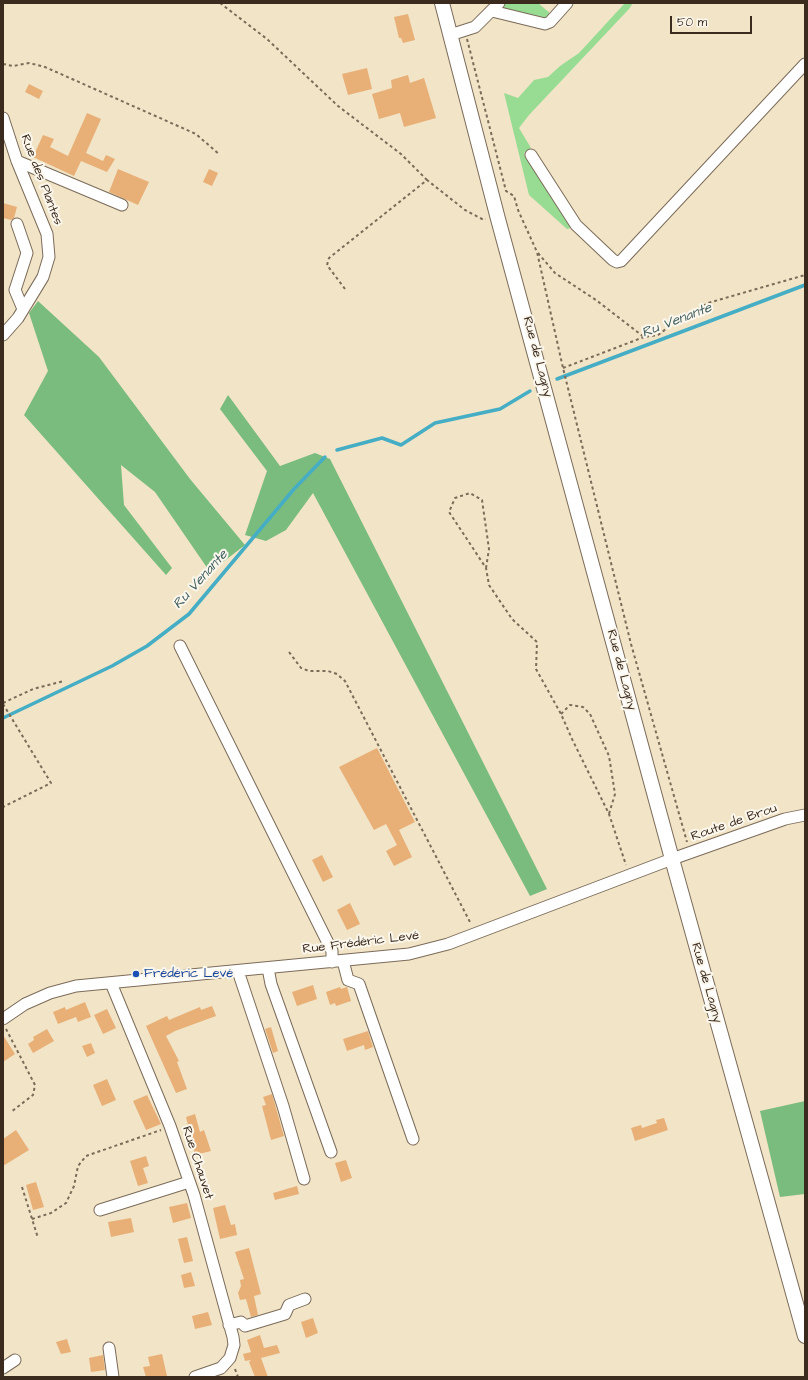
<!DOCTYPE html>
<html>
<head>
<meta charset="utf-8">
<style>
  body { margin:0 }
  #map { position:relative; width:808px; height:1380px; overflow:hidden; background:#f1e4c7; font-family:"Architects Daughter",sans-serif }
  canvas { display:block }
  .frame { position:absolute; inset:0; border:4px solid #3b2a1e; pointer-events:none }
  .scale { position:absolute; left:670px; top:16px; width:82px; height:18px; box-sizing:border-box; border:2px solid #3b2a1e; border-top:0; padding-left:5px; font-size:12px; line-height:14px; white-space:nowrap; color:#3b2a1e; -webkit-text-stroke:3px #fbf7ec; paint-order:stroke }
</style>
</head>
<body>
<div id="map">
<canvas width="808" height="1380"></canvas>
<div class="frame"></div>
<div class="scale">50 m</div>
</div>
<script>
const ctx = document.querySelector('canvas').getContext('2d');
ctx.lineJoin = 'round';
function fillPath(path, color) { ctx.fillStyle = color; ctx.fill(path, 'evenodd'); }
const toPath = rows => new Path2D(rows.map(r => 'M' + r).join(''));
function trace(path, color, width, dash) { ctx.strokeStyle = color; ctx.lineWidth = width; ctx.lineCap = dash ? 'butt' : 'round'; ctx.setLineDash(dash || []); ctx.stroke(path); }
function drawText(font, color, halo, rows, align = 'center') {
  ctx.font = font + ' "Architects Daughter",sans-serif'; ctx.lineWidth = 4; ctx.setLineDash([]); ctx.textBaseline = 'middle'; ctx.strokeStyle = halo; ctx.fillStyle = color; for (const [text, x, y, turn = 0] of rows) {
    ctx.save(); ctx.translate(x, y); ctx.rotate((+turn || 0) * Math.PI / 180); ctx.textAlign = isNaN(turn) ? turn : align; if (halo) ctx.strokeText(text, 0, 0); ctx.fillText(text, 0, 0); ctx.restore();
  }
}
fillPath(toPath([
  [504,3,538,3,551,14,543,19,501,8],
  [625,3,633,3,629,9,529,115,519,128,531,148,524,153,525,156,571,228,567,229,529,195,504,93,518,98,534,80,548,77,560,66,579,53]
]), '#98dc94');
fillPath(toPath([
  [38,301,99,357,190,479,245,545,210,572,155,492,121,465,124,505,172,568,166,575,24,415,48,371,29,313],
  [228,395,280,466,315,453,330,459,547,889,530,896,313,493,286,530,266,541,245,535,267,471,220,409],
  [805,1101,805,1194,780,1197,760,1111]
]), '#7abc7e');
trace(toPath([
  [557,379,805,285],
  [337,450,382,438,401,445,435,423,500,409,530,391],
  [3,718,112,666,147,646,189,614,294,489,325,457]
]), '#45adc4', 3.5);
fillPath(toPath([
  [408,14,415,40,403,43,401,38,399,38,394,17],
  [367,68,372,89,348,95,342,74],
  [408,75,410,83,424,78,436,118,404,127,400,113,379,119,372,94,392,88,391,80],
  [29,84,43,91,39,99,25,92],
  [87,113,101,119,86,153,103,161,106,155,115,159,107,172,81,161,74,176,33,157,43,135,54,139,50,147,68,156],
  [118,169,149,182,138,205,109,192],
  [209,169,218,173,212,186,203,182],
  [3,203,17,207,14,218,11,220,3,218],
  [377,748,415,822,399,830,412,857,394,866,386,851,397,845,386,824,374,830,339,767],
  [322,855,333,877,323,882,312,860],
  [350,903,360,924,347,930,337,910],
  [313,985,317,999,297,1006,292,992],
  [340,987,341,989,347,987,351,1001,336,1006,335,1003,330,1005,326,992],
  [85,1002,91,1017,78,1022,76,1017,58,1024,53,1012,65,1007,66,1010],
  [212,1006,216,1016,175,1031,166,1036,179,1061,177,1062,187,1089,176,1093,146,1026,167,1016,169,1020,200,1007,201,1010],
  [107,1009,116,1028,103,1034,94,1015],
  [271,1027,278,1051,273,1053,265,1029],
  [47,1029,54,1041,33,1053,28,1044,34,1040,33,1037],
  [368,1031,373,1047,365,1050,364,1045,347,1051,343,1039],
  [3,1035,15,1054,3,1062],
  [91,1043,95,1053,87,1057,82,1046],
  [107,1079,116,1100,102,1106,93,1085],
  [272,1094,284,1136,271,1140,262,1106,266,1105,263,1097],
  [147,1095,161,1124,146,1130,133,1101],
  [195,1114,200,1132,204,1130,211,1151,195,1155,186,1117],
  [664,1118,668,1130,635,1141,631,1128,641,1125,642,1128,657,1123,656,1120],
  [16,1130,29,1150,3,1166,3,1139],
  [146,1156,149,1166,143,1168,148,1183,138,1186,130,1161],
  [346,1160,352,1178,341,1182,335,1163],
  [36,1182,44,1207,33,1210,26,1185],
  [297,1186,299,1194,275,1200,273,1193],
  [187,1203,191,1218,173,1223,169,1207],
  [225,1205,231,1225,235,1224,237,1235,220,1239,213,1208],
  [131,1218,134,1232,111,1237,108,1222],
  [187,1237,193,1261,184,1263,178,1239],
  [249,1248,261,1294,254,1296,258,1315,251,1317,246,1299,240,1300,238,1293,241,1286,240,1280,244,1279,235,1252],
  [191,1272,195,1286,184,1288,181,1275],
  [208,1312,212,1325,195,1329,192,1316],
  [313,1318,318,1333,306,1338,301,1322],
  [260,1335,264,1348,277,1345,280,1353,261,1358,268,1377,255,1377,249,1362,251,1360,245,1361,243,1354,251,1352,247,1340],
  [67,1339,71,1352,61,1354,56,1342],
  [162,1354,167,1376,146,1377,143,1367,150,1366,148,1357],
  [103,1355,105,1370,91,1372,89,1358]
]), '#e8b077');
const minor = toPath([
  [492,11,545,24,550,22,567,3],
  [450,35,475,27,499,3],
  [3,118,17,161,47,234,49,257,43,277,18,318,3,335],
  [531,155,576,225,613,260,617,262,621,261,805,64],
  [17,161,122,205],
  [17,224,27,253,15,290,23,309],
  [180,646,332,951,332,962],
  [343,961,348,980,359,984,413,1139],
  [268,968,271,984,331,1152],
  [238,971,283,1106,304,1179],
  [111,983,170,1126,194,1195,233,1337,234,1345,230,1358,221,1368,195,1377],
  [3,1019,25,1004,50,993,76,986,409,954,448,944,672,859,785,819,805,815],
  [100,1210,189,1182],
  [229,1325,241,1322,245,1326,285,1314,289,1305,305,1299],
  [109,1348,113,1377],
  [3,1368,15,1360]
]);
const major = toPath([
  [442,3,498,219,672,859,805,1336]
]);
trace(minor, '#7b6b59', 13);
trace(major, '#7b6b59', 16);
trace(toPath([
  [220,3,267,39,338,106,401,154,427,180],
  [467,39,506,191,514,196,518,210,537,252,563,368,631,644,687,842],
  [3,64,13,66,29,63,45,67,196,134,220,155],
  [538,253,555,273,596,300,644,337,658,335,678,320,708,303,805,275],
  [345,289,327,265,329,258,427,180,465,210,482,219,486,219],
  [563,368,644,337],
  [486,568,489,549,482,500,470,493,455,498,449,512,486,568,489,585,512,619,537,642,536,669,561,714,572,739,609,814,626,865],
  [289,652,301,668,309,671,328,671,337,674,345,681,471,924],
  [3,703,33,689,64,681],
  [3,704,51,783,3,807],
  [561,714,570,705,583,707,590,714,609,756,615,794,609,814],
  [6,1029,35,1085,33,1095,11,1112],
  [22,1187,38,1238],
  [32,1219,51,1213,66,1203,74,1186,78,1166,86,1156,161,1130],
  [235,1369,238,1377]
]), '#7b6b59', 2, [3, 3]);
trace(minor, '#fff', 11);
trace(major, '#fff', 14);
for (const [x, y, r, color] of [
  [136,974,4,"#1a4fb4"]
]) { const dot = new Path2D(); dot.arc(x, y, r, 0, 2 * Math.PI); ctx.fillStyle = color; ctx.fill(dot); trace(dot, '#fbf7ec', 1.5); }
drawText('13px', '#3b2a1e', '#fbf7ec', [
  ["Rue des Plantes",41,180,69],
  ["Rue de Lagny",537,357,75],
  ["Rue de Lagny",621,670,75],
  ["Route de Brou",734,823,-19],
  ["Rue Frédéric Levé",361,943,-7],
  ["Rue de Lagny",706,983,74],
  ["Rue Chauvet",197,1163,72]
]);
drawText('13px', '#164399', '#fbf7ec', [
  ["Frédéric Levé",144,974]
], 'left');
drawText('italic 14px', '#3f5e60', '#fbf7ec', [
  ["Ru Venante",677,321,-21],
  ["Ru Venante",201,580,-48]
]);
</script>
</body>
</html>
